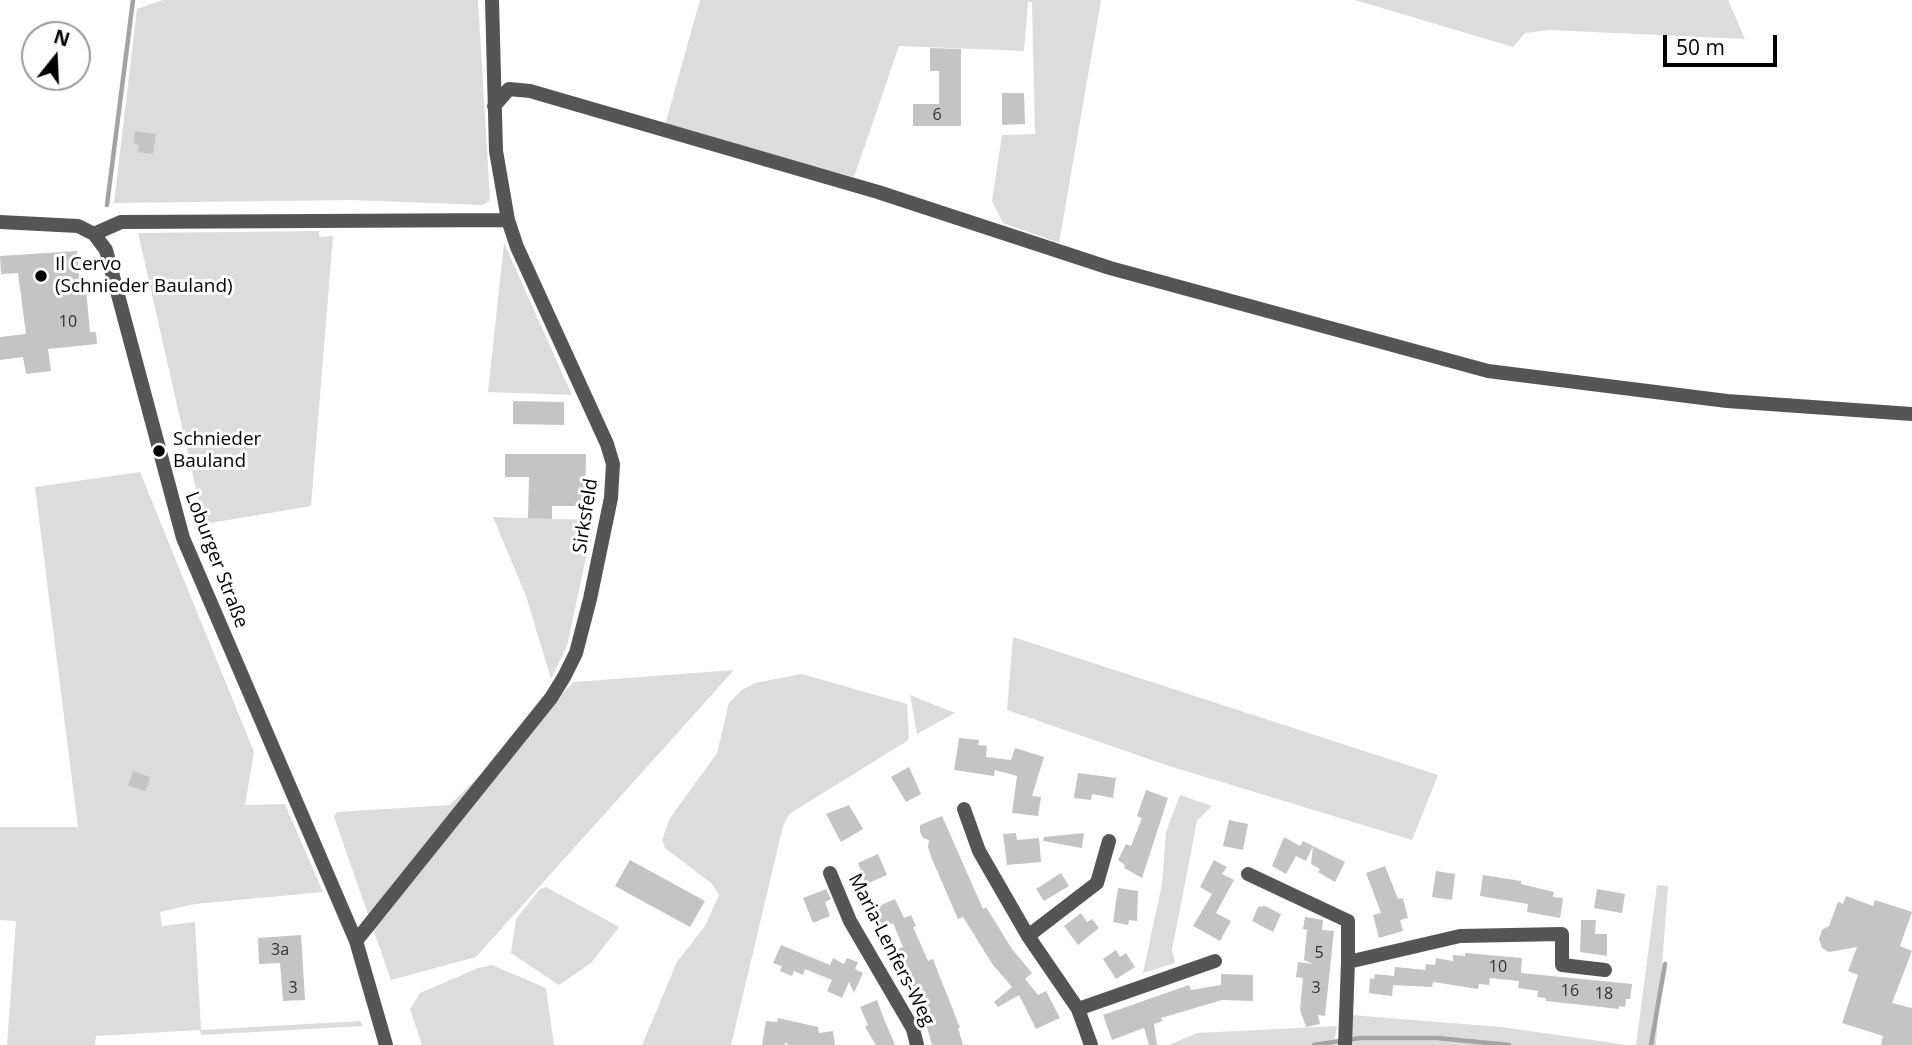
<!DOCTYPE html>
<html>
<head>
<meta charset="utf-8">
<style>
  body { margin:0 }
  #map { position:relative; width:1912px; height:1045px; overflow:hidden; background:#fff; font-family:"Open Sans",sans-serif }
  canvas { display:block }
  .north { position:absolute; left:21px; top:21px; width:70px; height:70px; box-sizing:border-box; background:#fff; border:2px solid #999; border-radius:50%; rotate:18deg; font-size:19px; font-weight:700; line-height:28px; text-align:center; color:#000 }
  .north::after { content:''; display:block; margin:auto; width:24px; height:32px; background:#000; clip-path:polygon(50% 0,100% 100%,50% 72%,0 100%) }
  .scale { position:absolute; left:1663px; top:35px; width:114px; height:32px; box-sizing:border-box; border:4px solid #000; border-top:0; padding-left:9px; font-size:21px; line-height:24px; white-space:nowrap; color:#000; -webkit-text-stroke:5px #fff; paint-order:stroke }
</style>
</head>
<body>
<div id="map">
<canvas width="1912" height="1045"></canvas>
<div class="north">N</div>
<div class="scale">50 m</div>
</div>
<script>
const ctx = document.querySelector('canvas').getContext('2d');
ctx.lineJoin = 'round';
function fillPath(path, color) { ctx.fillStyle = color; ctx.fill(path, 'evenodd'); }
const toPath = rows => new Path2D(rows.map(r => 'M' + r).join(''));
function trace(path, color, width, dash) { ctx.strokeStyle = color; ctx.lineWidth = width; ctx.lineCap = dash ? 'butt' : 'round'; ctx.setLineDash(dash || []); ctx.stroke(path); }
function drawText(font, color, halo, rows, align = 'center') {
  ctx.font = font + ' "Open Sans",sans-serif'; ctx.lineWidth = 6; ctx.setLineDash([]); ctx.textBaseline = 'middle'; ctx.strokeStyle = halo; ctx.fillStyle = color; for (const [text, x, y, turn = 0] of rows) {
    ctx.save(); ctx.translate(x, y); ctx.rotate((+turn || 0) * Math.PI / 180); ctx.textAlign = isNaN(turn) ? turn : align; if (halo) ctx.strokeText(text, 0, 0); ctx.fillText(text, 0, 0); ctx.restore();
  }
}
fillPath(toPath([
  [163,0,478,0,490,200,483,205,351,200,114,203,137,9],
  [700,0,1101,0,1059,243,1003,223,992,201,1002,135,1035,134,1032,2,1028,2,1024,51,899,46,854,177,665,125],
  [1355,0,1728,0,1745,39,1550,30,1525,33,1513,47],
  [319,231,319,237,333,236,311,506,204,524,138,233],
  [504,243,572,395,488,392],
  [140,472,254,752,245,805,285,804,323,892,195,904,160,912,162,926,195,922,201,1030,360,1021,363,1026,201,1035,200,1030,96,1036,95,1045,7,1045,16,921,0,920,0,827,78,827,35,487],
  [493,517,594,520,567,646,551,679,526,596],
  [1013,637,1438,775,1412,840,1169,766,1007,710],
  [734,670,476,957,391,980,334,817,337,812,450,805,574,682],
  [802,674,907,704,909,737,907,741,789,814,783,826,731,1045,642,1045,677,962,705,926,719,895,711,883,665,848,662,840,670,818,717,753,729,703,742,690,755,683],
  [910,695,955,713,917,734],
  [1180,795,1212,806,1197,821,1172,950,1175,963,1143,973,1162,884,1166,832],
  [1657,885,1668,886,1656,1045,1636,1045],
  [546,887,619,927,591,963,559,985,511,953,516,919,540,889],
  [492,965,546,988,554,1045,422,1045,410,1009,420,993,478,968],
  [1352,1015,1501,1027,1628,1045,1348,1045],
  [1337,1026,1334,1045,1169,1045,1197,1033]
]), '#dcdcdc');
trace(toPath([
  [107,205,133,0],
  [1314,1045,1360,1038,1437,1038,1509,1045],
  [1651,1045,1665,964]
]), '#a3a3a3', 4.5);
fillPath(toPath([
  [930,48,961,49,961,126,913,126,913,104,939,104,939,71,930,71],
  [1002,93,1024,93,1025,124,1002,125],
  [135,131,156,134,153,154,138,152,139,145,134,144],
  [77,251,80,289,86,288,90,332,96,332,97,344,48,349,51,371,26,374,23,357,0,360,0,337,26,334,18,273,1,274,0,256],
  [513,401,564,402,564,425,513,424],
  [505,454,586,454,585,506,552,506,552,519,528,518,529,477,505,477],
  [959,738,979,740,978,745,987,746,986,757,1011,760,1015,748,1044,757,1032,796,1041,797,1038,816,1012,813,1017,776,995,770,994,776,954,770],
  [909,767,921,794,906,802,891,777],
  [133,771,150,777,146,791,128,786],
  [1078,773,1116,778,1113,798,1092,794,1091,800,1074,798],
  [1146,790,1168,798,1142,878,1124,868,1125,865,1118,860,1126,844,1131,846,1142,818,1137,816],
  [849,805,863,829,841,842,826,814],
  [942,816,983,909,986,907,1012,949,1032,973,1025,979,1038,995,1046,991,1060,1018,1036,1029,1019,995,998,1007,994,1002,1012,987,993,965,963,917,958,919,932,859,928,847,929,840,923,838,920,832,920,825],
  [1229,820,1248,824,1243,850,1223,846],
  [1016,833,1017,840,1039,838,1041,862,1007,865,1003,834],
  [1084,833,1082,848,1043,841,1044,837],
  [1284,837,1300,846,1303,841,1313,846,1306,861,1296,856,1286,874,1272,866],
  [1313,846,1345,862,1335,882,1318,872,1320,869,1311,864],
  [878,854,887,875,866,884,858,863],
  [630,860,705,901,690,927,615,886],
  [1214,860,1227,867,1222,874,1234,880,1216,913,1231,921,1220,941,1193,926,1212,894,1200,887],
  [1385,866,1398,899,1403,898,1408,918,1400,920,1403,931,1379,938,1373,915,1381,913,1366,873],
  [1436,871,1455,874,1452,900,1432,897],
  [1061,873,1069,886,1044,901,1036,889],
  [1483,875,1521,881,1521,884,1554,892,1553,897,1563,898,1560,918,1527,912,1528,904,1480,896],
  [1118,888,1138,891,1137,921,1129,920,1128,925,1113,922],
  [826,889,831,899,825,902,830,916,813,923,803,898],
  [1597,889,1625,894,1622,913,1594,908],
  [1846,896,1873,906,1875,900,1912,912,1900,946,1912,951,1892,1003,1912,1008,1912,1045,1881,1045,1883,1036,1842,1023,1858,975,1848,971,1857,947,1829,952,1822,948,1819,939,1822,930,1829,926,1838,902,1843,904],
  [895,899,904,918,911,915,916,926,913,927,928,961,933,959,960,1028,958,1028,963,1045,932,1045,923,1013,896,950,903,947,893,923,880,929,872,909],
  [1265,906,1281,914,1273,932,1252,921,1258,907],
  [1081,913,1087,922,1092,919,1099,928,1078,945,1064,926],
  [1305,917,1323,920,1322,930,1334,931,1325,1016,1318,1015,1320,1024,1306,1027,1300,1010,1303,978,1296,977,1298,962,1313,964,1304,960,1307,930,1303,929],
  [1581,920,1596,920,1595,934,1607,934,1607,956,1580,952],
  [301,935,305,1000,283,1001,280,963,259,964,258,938],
  [781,945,830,965,833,958,844,964,847,958,858,962,855,969,863,973,854,993,849,982,842,998,827,991,832,980,805,969,803,975,794,971,792,976,780,971,782,966,773,963],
  [1116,950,1120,957,1126,953,1135,967,1116,979,1103,959],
  [1465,953,1522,958,1521,973,1632,984,1630,999,1626,999,1625,1007,1619,1006,1619,1009,1546,1001,1546,998,1537,997,1538,991,1518,988,1519,981,1490,978,1489,985,1479,984,1478,989,1433,982,1432,987,1393,985,1395,967,1425,970,1426,964,1435,965,1436,958,1453,961,1453,955,1465,956],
  [1221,974,1253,975,1253,1001,1222,1000,1161,1018,1163,1021,1154,1024,1157,1045,1149,1045,1144,1028,1112,1040,1103,1015,1189,985,1191,990,1221,985],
  [1375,974,1394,976,1392,996,1369,993,1370,978,1374,979],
  [877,1000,884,1019,895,1045,876,1045,865,1027,868,1025,860,1007],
  [778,1018,818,1027,819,1033,833,1031,835,1045,789,1045,785,1042,785,1045,762,1045,766,1021,777,1022]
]), '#c4c4c4');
trace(toPath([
  [494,106,509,89,530,91,878,192,1110,268,1488,371,1727,401,1912,414],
  [0,222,78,226,94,234,106,250,183,538,356,941,386,1045],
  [94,234,121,222,508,220],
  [964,809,979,851,1028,936,1078,1009,1091,1045],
  [830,873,850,921,913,1029,917,1045],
  [1248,874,1348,921,1348,962],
  [1028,936,1097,883,1109,841],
  [356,941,551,698,564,677,576,653,590,599,611,498,613,464,607,444,517,247,508,220,496,151,492,0],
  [1078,1009,1215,961],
  [1345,1045,1348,962,1460,936,1562,934,1562,965,1605,970]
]), '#555', 14);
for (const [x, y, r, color] of [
  [41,276,7,"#000"],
  [159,451,7,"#000"]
]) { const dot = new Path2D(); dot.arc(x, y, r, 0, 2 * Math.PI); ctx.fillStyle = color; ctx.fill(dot); trace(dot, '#fff', 2.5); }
drawText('16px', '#313131', null, [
  ["6",937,115],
  ["10",68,322],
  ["3a",280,950],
  ["5",1319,953],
  ["10",1498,967],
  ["3",293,988],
  ["3",1316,988],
  ["16",1570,991],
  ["18",1604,994]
]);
drawText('19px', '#000', '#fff', [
  ["Il Cervo",55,265],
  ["(Schnieder Bauland)",55,287],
  ["Schnieder",173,440],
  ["Bauland",173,462]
], 'left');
drawText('19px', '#000', '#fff', [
  ["Sirksfeld",586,516,-81],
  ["Loburger Straße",216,560,69],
  ["Maria-Lenfers-Weg",891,950,63]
]);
</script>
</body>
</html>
